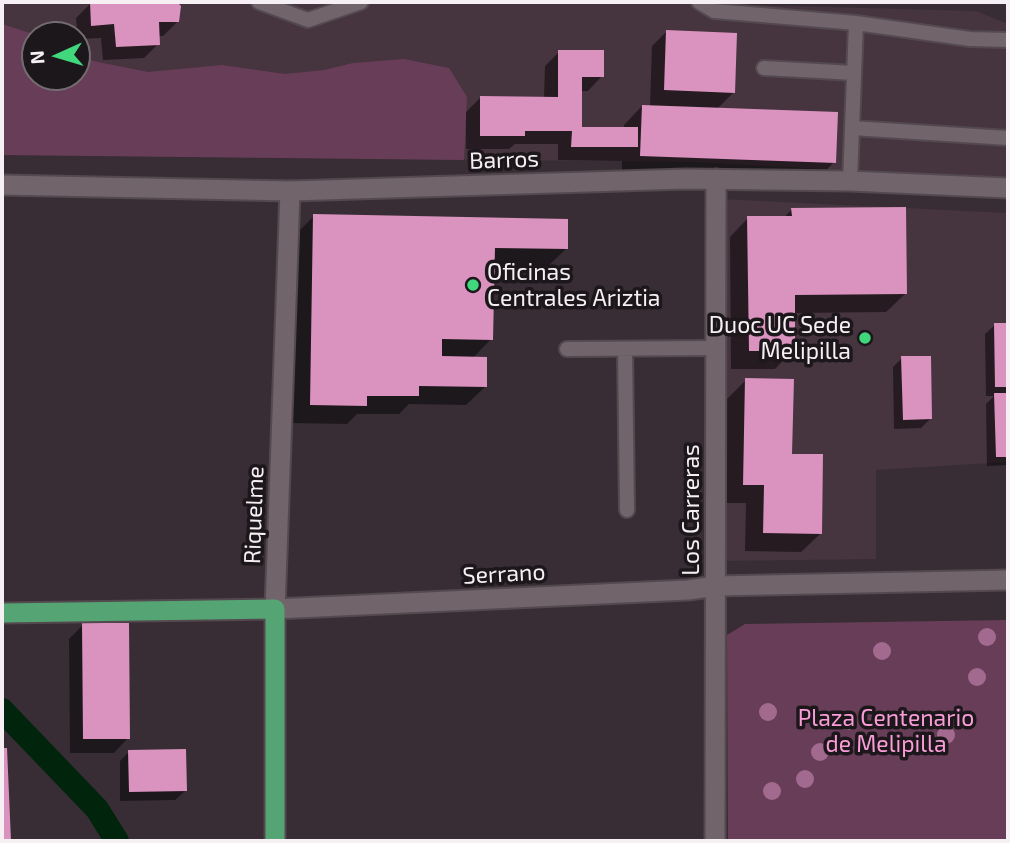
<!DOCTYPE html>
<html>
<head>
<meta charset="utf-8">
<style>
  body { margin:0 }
  #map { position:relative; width:1010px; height:843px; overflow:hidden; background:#382d34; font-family:"Exo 2",sans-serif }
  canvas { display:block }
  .frame { position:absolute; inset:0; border:4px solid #f6eff3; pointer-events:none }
  .north { position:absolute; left:21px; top:21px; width:70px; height:70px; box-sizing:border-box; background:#1c171a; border:2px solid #736d71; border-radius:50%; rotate:266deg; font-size:19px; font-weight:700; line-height:28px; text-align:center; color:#f6eff3 }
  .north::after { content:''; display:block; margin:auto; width:24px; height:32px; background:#41d77c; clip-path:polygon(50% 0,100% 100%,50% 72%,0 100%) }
</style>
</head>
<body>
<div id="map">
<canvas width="1010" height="843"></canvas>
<div class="frame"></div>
<div class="north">N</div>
</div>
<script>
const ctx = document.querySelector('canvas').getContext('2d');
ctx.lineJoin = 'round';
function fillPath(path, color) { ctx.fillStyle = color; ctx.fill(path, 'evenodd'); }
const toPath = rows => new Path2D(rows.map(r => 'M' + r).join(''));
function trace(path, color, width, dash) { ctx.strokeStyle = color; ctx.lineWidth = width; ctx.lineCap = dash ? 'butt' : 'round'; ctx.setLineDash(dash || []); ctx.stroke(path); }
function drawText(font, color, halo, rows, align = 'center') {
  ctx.font = font + ' "Exo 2",sans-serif'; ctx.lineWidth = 7; ctx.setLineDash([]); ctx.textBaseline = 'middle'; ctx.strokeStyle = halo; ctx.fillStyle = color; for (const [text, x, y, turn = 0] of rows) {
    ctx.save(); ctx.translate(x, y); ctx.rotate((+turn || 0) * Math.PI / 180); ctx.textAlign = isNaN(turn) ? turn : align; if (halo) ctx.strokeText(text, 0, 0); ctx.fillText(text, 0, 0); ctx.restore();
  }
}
fillPath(toPath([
  [2,2,714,2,715,4,976,11,1008,24,1008,179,695,162,2,155],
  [35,35,77,35,77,77,35,77],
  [720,199,1008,213,1008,462,876,470,876,559,723,561]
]), '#46343f');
fillPath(toPath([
  [2,24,36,35,35,77,77,77,77,54,93,61,148,72,222,65,285,74,324,70,353,63,404,59,449,68,467,97,464,160,2,155],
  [1008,620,1008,841,728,841,727,635,745,624]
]), '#683d58');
fillPath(toPath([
  [108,2,175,2,179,7,177,22,163,36,157,36,158,44,144,58,103,60,101,38,78,39,76,18,91,3],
  [666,32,734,92,717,109,834,162,816,181,622,174,622,161,558,160,558,144,515,144,509,149,466,149,466,112,480,98,544,98,545,66,559,52,602,76,588,91,580,91,580,129,624,129,624,125,642,106,650,107,652,46],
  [792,209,905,294,886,312,793,313,793,350,775,369,731,369,730,237,748,218,784,218],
  [314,216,566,249,547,267,493,266,491,339,472,359,485,387,466,405,409,404,399,414,357,414,347,424,292,423,295,235],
  [995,325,1008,325,1008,465,987,466,986,404,994,396,986,396,985,334],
  [902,358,930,419,921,428,894,429,893,367],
  [746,380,791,456,820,534,801,552,745,551,746,503,725,503,727,399],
  [83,625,128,738,114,753,70,753,69,639],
  [2,750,6,750,9,841,2,841],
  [129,752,185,791,175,800,120,801,120,761]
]), '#0007');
trace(toPath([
  [2,710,97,809,117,841]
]), '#00240c', 24);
fillPath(toPath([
  [90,2,177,2,181,6,179,22,159,22,160,45,116,47,114,24,91,26],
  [666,30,737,33,735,93,664,90],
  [558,50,604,50,604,77,582,77,582,127,638,127,638,147,571,147,572,131,525,131,525,136,480,136,480,96,558,97],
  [642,105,838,112,836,163,640,156],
  [906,207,907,294,795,295,795,351,749,351,747,216,792,216,791,208],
  [313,214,568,219,568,249,495,248,493,340,442,339,442,356,487,357,487,387,419,386,419,396,367,396,367,406,310,405],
  [994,323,1008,323,1008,387,995,387],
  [901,356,931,356,932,419,903,420],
  [745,378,794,379,792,454,823,454,822,534,763,533,764,485,743,485],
  [994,393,1008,393,1008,457,996,457],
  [82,623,129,623,130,739,83,739],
  [2,748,7,748,11,841,2,841],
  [186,749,187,791,129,792,128,750]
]), '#da92bf');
const service = toPath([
  [259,2,308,20,361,2],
  [699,2,714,11,856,23,970,39,1008,40],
  [764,68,854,73],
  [852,128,1008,138],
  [850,181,856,23],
  [567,349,716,348],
  [625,349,627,510]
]);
const minor = toPath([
  [290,191,275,609,688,590,716,586,1008,580],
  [715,841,716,179]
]);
const tertiary = toPath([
  [2,185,290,191,686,179,850,181,1008,188]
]);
const primary = toPath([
  [2,613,275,609,275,841]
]);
trace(service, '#53494f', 18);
trace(minor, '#53494f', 23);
trace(tertiary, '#53494f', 23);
trace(primary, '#53494f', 23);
trace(service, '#71646b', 14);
trace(minor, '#71646b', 19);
trace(tertiary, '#71646b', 19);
trace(primary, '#54a573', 19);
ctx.fillStyle = '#a26a8e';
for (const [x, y] of [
  [987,637],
  [882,651],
  [977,677],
  [768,712],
  [848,721],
  [946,735],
  [820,752],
  [805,779],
  [772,791]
]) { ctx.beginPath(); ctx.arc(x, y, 9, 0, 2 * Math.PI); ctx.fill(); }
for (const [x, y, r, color] of [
  [473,285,7,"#41d77c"],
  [865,338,7,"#41d77c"]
]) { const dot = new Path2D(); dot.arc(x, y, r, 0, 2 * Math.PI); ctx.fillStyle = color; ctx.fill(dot); trace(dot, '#1c171a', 2.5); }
drawText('23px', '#f6eff3', '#1c171a', [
  ["Barros",504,160,-2],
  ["Los Carreras",691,510,-90],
  ["Riquelme",254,515,-88],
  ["Serrano",504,574,-3]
]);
drawText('23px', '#f6eff3', '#1c171a', [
  ["Oficinas",487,272],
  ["Centrales Ariztia",487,298],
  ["Duoc UC Sede",851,325,"right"],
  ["Melipilla",851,351,"right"]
], 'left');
drawText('23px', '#f99cd7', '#1c171a', [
  ["Plaza Centenario",886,718],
  ["de Melipilla",886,744]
]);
</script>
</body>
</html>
